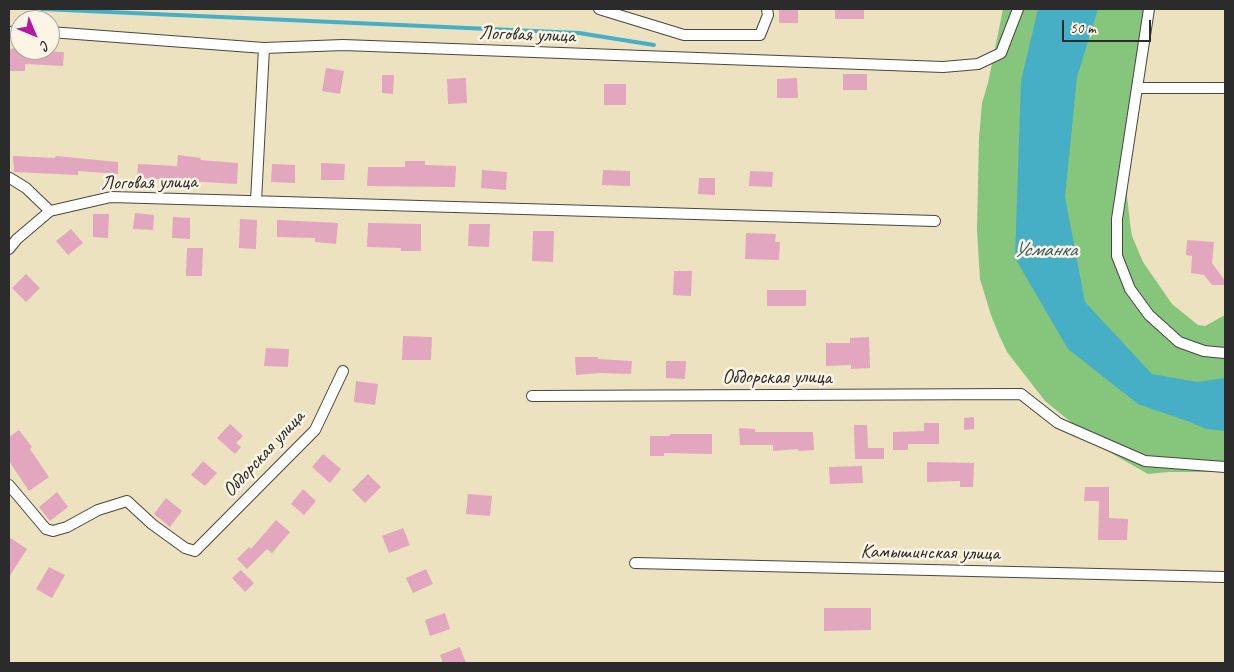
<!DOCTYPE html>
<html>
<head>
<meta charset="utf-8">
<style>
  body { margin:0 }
  #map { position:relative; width:1234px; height:672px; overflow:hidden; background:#ede2c0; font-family:Caveat,sans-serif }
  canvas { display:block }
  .frame { position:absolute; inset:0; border:10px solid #2b2b2b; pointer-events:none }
  .north { position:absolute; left:10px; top:10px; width:50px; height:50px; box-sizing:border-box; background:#fcf5e5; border:1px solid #a8a49b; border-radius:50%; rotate:135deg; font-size:14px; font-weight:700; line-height:20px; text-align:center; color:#2b2b2b }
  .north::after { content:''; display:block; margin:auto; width:18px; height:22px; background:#b5179e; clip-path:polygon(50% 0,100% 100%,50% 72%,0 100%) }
  .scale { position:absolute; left:1062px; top:20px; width:89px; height:22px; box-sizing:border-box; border:2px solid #2b2b2b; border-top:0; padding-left:6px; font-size:15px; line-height:18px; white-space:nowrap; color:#2b2b2b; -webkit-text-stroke:4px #fcf5e5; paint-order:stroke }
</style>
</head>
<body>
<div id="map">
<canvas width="1234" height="672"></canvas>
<div class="frame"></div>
<div class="north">С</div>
<div class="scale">50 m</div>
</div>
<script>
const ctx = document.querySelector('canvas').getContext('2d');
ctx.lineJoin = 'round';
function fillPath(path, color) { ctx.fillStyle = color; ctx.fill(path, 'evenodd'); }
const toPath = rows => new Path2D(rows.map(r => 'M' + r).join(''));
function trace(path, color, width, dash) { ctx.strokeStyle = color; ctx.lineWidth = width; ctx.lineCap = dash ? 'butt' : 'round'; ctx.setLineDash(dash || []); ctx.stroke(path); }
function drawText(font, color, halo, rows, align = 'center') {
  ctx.font = font + ' Caveat,sans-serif'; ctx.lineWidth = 5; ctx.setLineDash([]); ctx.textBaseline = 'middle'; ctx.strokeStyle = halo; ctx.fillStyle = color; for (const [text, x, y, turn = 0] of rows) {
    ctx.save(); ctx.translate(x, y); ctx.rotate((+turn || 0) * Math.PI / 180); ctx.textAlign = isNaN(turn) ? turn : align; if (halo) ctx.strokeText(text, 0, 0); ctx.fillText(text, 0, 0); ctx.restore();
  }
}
fillPath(toPath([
  [1003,9,1153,9,1129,163,1127,196,1130,223,1132,236,1143,262,1172,304,1198,325,1205,326,1225,315,1225,472,1169,472,1148,474,1104,449,1045,401,1007,352,999,335,991,315,980,279,977,230,979,138,982,103,988,83]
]), '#86c57c');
fillPath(toPath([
  [1038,9,1098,9,1077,77,1065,197,1085,302,1152,374,1197,382,1225,378,1225,431,1206,429,1190,422,1138,404,1068,349,1015,258,1021,81]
]), '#46afc5');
trace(toPath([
  [42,9,579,33,654,45]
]), '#46afc5', 4);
fillPath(toPath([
  [779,9,798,9,798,23,779,23],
  [835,9,864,9,864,19,835,19],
  [20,48,20,50,64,52,63,66,25,64,25,71,9,71,9,49],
  [326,68,344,71,340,94,322,91],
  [843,74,867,74,867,90,843,90],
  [382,75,394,75,393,94,382,93],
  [466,78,467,103,448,104,447,79],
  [797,78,798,98,777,98,777,79],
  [604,84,626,84,626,105,604,105],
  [178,155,201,158,200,160,238,163,237,184,137,178,138,164,177,166],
  [13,156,55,158,56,156,118,162,118,174,78,171,78,175,14,172],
  [405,161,425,161,425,165,456,166,455,187,367,186,368,167,405,167],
  [321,163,345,164,344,180,321,180],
  [272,164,295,165,295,183,271,182],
  [482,170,507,172,506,190,481,188],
  [603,170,630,171,630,186,602,185],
  [750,171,773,172,772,187,749,186],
  [699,178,715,178,715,195,698,194],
  [135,213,154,215,153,230,133,229],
  [93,214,109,214,108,238,93,237],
  [173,217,190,218,190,239,172,238],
  [240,219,257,220,256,249,239,248],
  [277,220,338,223,336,244,315,242,315,238,277,237],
  [368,223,421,224,421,251,401,251,401,248,367,247],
  [469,224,490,224,489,247,468,246],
  [71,229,83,243,68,255,56,241],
  [533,231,554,231,553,262,532,261],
  [746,233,776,234,775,242,780,242,779,260,745,259],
  [1187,240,1214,242,1212,263,1225,281,1225,285,1212,285,1204,275,1191,273,1192,256,1186,255],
  [187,248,203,248,202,276,186,276],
  [674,271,692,271,691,296,673,295],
  [26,274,40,288,26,302,12,288],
  [767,290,806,290,806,306,767,306],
  [403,336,432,337,431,360,402,360],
  [869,337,870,368,851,369,851,365,826,366,826,343,850,343,850,338],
  [266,348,289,349,288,367,264,366],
  [575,357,598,357,598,359,632,361,631,374,600,373,576,375],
  [666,361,686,361,685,379,666,378],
  [356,381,378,384,375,405,354,402],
  [974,417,974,429,964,430,964,418],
  [924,423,939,423,939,444,908,444,908,450,893,450,893,432,924,431],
  [230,424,243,436,236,443,241,447,235,454,217,438],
  [854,425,867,425,868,448,884,448,884,459,855,459],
  [739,428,755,429,755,432,813,432,814,450,798,451,798,449,773,451,773,445,740,445],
  [19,430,32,447,30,449,49,477,29,491,9,461,9,437],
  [670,434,712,434,712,454,664,453,664,456,650,456,650,436,670,436],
  [323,454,341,469,330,483,312,467],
  [203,461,217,473,205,486,191,475],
  [927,462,974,463,973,487,960,487,960,481,927,482],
  [862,466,863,483,830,484,829,467],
  [368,474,381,487,365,503,352,490],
  [1085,487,1109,487,1109,518,1128,519,1127,540,1098,540,1099,501,1084,501],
  [303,489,316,501,304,515,291,504],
  [57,492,68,507,50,521,39,507],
  [468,494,492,496,490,516,466,514],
  [166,498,182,511,170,527,154,514],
  [276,520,290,532,272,553,267,549,247,569,237,559,249,547,251,549],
  [403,528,410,545,389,553,382,536],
  [9,537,27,549,9,577],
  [49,567,65,575,52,598,36,589],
  [426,569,433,584,413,593,406,578],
  [241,570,254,583,245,592,232,578],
  [824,608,871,608,871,630,824,631],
  [445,613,450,629,430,636,425,620],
  [460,647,466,663,443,663,440,655]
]), '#e2a6be');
const minor = toPath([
  [599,9,684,35,760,35,768,15,767,9],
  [1149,9,1117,219,1117,256,1130,289,1149,315,1179,342,1204,351,1225,353],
  [9,32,20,31],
  [50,32,264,48,343,45,943,67,978,64,1001,53,1018,9],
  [1137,88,1225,88],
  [10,178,26,188,50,211],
  [256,201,264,48],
  [9,249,17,239,50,211,111,197,935,221],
  [532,396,1021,394,1058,423,1145,461,1225,467],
  [9,485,46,529,53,531,67,527,98,510,127,501,152,524,185,548,195,551,315,430,343,371],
  [635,563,1225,577]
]);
trace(minor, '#484641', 12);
trace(minor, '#fff', 10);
drawText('20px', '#2b2b2b', '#fcf5e5', [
  ["Логовая улица",527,35,2],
  ["Логовая улица",149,183,-1],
  ["Обдорская улица",777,378],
  ["Обдорская улица",264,454,-47],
  ["Камышинская улица",930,553,1]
]);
drawText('italic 21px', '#345961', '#fcf5e5', [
  ["Усманка",1045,250]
]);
</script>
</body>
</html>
